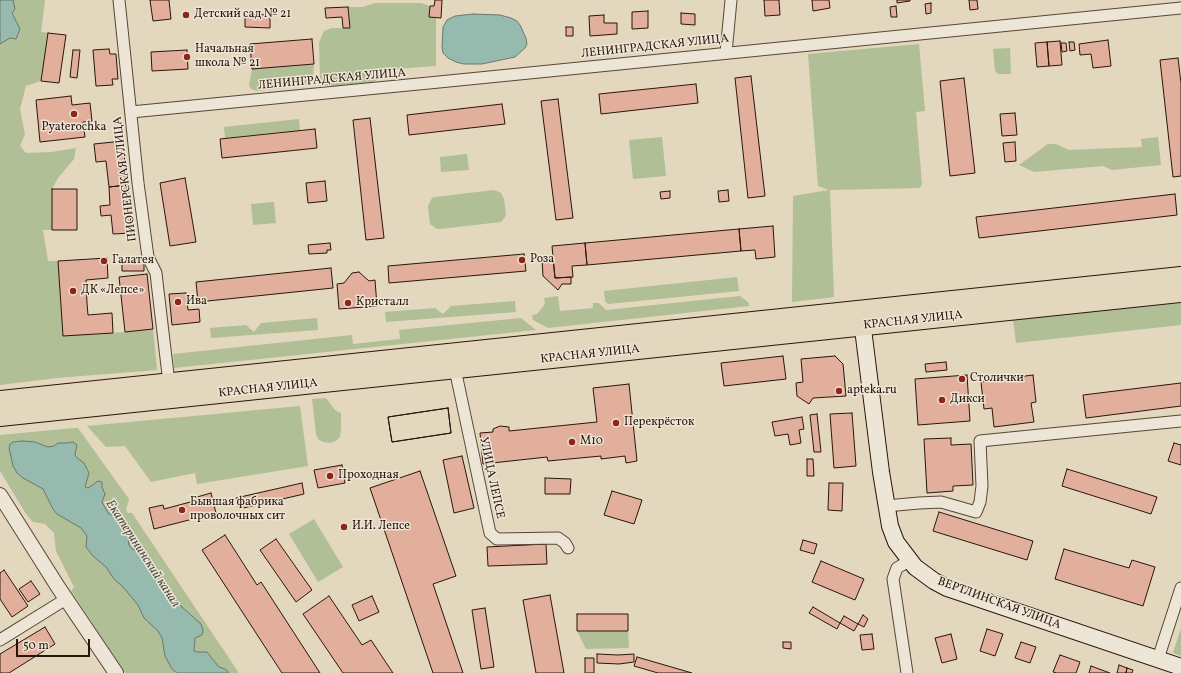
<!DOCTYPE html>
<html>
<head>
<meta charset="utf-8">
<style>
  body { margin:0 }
  #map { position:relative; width:1181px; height:673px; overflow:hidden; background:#e3d7be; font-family:Vollkorn,serif }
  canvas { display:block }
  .scale { position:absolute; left:16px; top:639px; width:74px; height:18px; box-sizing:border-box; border:2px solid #2a150b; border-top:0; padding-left:5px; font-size:12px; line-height:14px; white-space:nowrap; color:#2a150b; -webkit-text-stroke:3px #ede5d5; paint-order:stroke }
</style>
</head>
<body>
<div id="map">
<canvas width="1181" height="673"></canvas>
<div class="scale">50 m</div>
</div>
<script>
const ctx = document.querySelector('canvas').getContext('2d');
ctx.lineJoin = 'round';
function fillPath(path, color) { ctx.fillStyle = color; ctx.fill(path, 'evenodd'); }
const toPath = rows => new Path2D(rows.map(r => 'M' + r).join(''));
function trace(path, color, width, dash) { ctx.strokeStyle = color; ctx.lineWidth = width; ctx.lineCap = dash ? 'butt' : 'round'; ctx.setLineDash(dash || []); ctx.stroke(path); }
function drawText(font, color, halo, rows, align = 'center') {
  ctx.font = font + ' Vollkorn,serif'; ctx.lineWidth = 3; ctx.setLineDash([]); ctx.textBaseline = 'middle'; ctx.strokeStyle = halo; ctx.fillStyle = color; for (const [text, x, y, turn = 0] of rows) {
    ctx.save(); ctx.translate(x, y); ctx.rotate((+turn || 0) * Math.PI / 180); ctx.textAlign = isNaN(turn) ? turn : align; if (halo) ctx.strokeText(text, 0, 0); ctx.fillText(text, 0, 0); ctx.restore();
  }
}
fillPath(toPath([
  [0,0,45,0,41,32,48,33,41,81,26,86,20,109,25,134,20,146,26,153,52,152,76,148,74,159,58,178,52,189,52,230,43,230,48,261,58,261,63,336,125,332,153,329,157,370,57,378,0,385],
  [375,3,421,3,430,6,430,17,436,18,436,66,394,69,372,83,332,87,325,85,320,78,319,42,324,31,332,28,350,28,348,7,363,7],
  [919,44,925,111,916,112,922,184,920,188,830,190,834,297,792,302,793,196,829,190,818,186,808,54],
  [1010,48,1011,74,998,74,995,71,993,49],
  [314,64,313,79,307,85,257,91,251,89,249,85,252,69],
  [299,119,300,130,225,138,224,127],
  [662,137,666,176,633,179,629,140],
  [1158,137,1161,165,1112,170,1103,166,1034,172,1019,165,1048,144,1056,144,1069,150,1142,147,1141,139],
  [467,154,469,170,441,172,440,157],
  [494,190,501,193,504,199,506,214,505,217,501,222,440,229,437,229,430,224,428,206,432,198,435,197],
  [274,202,276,223,253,225,251,204],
  [737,277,739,291,608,304,605,301,604,291],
  [558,296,560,311,593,308,593,303,599,303,606,310,740,296,749,303,749,306,548,328,533,320,532,315,537,314,545,304,544,298],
  [515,301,516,312,386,322,385,312,435,308,443,314,451,306],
  [1181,303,1181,325,1016,343,1013,319],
  [317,318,318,330,211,338,210,328,246,325,254,332,261,323],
  [521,318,536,330,174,368,173,354,352,335,353,344,400,339,399,330],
  [326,398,335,410,341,413,341,430,340,437,336,441,330,443,323,442,318,439,316,434,312,399],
  [300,406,308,466,197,484,195,473,151,482,125,446,106,447,87,426],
  [74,428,78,428,129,499,126,510,128,513,132,513,239,673,125,673,71,591,74,587,56,551,54,533,45,524,33,522,26,514,0,471,0,435],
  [314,519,343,567,318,582,289,534],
  [1181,628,1181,656,1173,653],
  [577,631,628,631,629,648,586,649]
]), '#b0bf95');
const water = toPath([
  [0,0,13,0,15,9,12,13,20,29,16,39,10,38,0,44,0,0],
  [473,14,500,15,511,18,517,21,520,25,526,38,527,44,525,48,515,57,482,64,464,64,456,62,448,58,443,53,442,47,443,27,447,20,455,16,473,14],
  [23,441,35,442,48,447,54,446,58,443,67,443,73,442,77,445,75,454,76,457,84,463,89,473,85,487,88,488,98,481,102,482,102,487,105,494,102,502,108,513,117,518,128,538,129,545,132,549,138,551,146,557,146,561,149,565,155,568,172,596,182,607,201,624,203,630,202,635,195,638,194,651,198,652,207,652,219,667,225,669,229,673,177,673,172,669,165,656,162,638,158,631,144,618,138,605,123,587,114,579,106,567,93,556,86,547,87,536,81,528,57,514,53,509,43,489,23,478,17,473,13,466,9,448,10,444,13,442,23,441]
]);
fillPath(water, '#96baae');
trace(water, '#6b786d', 1);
const building = toPath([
  [150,0,169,0,171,19,153,21,150,0],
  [435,0,442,0,441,18,429,17,430,6,434,6,435,0],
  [764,0,779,0,780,15,765,16,764,0],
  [812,0,829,0,830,8,813,11,812,0],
  [897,0,910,0,910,1,897,3,897,0],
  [969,0,977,0,978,9,970,10,969,0],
  [931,3,931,13,926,14,925,4,931,3],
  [896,6,897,17,891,17,890,7,896,6],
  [348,7,350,28,343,28,342,17,326,18,325,8,348,7],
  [648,11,648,28,632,29,632,12,648,11],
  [681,13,695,14,695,25,681,24,681,13],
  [245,14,270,15,270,28,245,27,245,14],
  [604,15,604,23,617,23,617,34,590,36,589,16,604,15],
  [566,27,573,27,573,36,566,36,566,27],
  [48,33,66,35,59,83,41,81,48,33],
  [312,39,314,64,252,69,250,44,312,39],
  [1108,40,1111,66,1093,68,1091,54,1080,55,1079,44,1108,40],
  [1060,41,1062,65,1049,66,1047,42,1060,41],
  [1047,42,1049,66,1037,67,1035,43,1047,42],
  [1069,42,1074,42,1075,50,1070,51,1069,42],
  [1061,43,1066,43,1067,51,1062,52,1061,43],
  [109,49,110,54,116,54,118,79,112,79,113,85,96,86,93,50,109,49],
  [73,50,80,50,77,78,70,77,73,50],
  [187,50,188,69,152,71,151,52,187,50],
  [1178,58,1181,83,1181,176,1173,177,1160,60,1178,58],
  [751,76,765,196,748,198,735,78,751,76],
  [964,78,975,173,950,176,940,81,964,78],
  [696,84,698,103,601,114,599,94,696,84],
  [71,96,72,105,90,103,92,121,83,122,85,137,40,142,36,100,71,96],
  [558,99,573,218,556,220,541,101,558,99],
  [502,104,505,124,409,135,407,115,502,104],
  [1015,113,1017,135,1002,136,1000,114,1015,113],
  [370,118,384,238,366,240,353,120,370,118],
  [315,129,317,148,222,158,220,139,315,129],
  [123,141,127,185,109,187,106,161,96,162,94,144,123,141],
  [1015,142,1016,161,1005,162,1003,143,1015,142],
  [185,178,196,242,170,246,160,183,185,178],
  [325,181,327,201,308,203,306,183,325,181],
  [127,185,132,233,113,234,111,215,101,216,100,206,110,205,109,187,127,185],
  [52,189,77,189,77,230,52,230,52,189],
  [728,190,729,201,719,202,718,191,728,190],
  [670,191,670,198,661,199,660,192,670,191],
  [1175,194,1177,215,979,238,976,217,1175,194],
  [773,226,775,257,756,259,755,250,741,251,739,229,773,226],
  [739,229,741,251,587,265,585,243,739,229],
  [330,243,331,250,327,250,327,253,309,254,308,245,330,243],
  [585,243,587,265,572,266,573,277,555,278,552,246,585,243],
  [524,254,526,271,389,283,388,266,524,254],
  [107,258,108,278,86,280,87,303,88,315,112,313,113,333,63,336,58,261,107,258],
  [553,259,555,278,571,277,571,284,562,284,558,290,543,276,542,260,553,259],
  [144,260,144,271,122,271,122,261,144,260],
  [331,268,333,288,198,302,196,282,331,268],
  [359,272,369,281,375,280,377,306,339,309,337,284,344,283,352,273,359,272],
  [147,274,153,329,125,332,119,277,147,274],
  [186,293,188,310,199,309,200,322,172,325,169,294,186,293],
  [783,356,786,379,724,386,721,363,783,356],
  [835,356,843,364,846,396,813,398,809,404,797,396,796,383,803,382,801,359,835,356],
  [946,362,947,370,926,372,925,364,946,362],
  [967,375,970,421,918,425,915,379,967,375],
  [1033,375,1036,402,1031,403,1034,422,994,427,992,408,984,409,981,382,1033,375],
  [1181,383,1181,406,1086,418,1083,395,1181,383],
  [629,384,637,461,626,463,625,456,601,459,601,456,548,461,547,457,483,464,480,433,493,432,493,429,500,426,509,427,509,431,597,422,593,388,629,384],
  [448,408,451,433,392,442,388,417,448,408],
  [448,408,451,433,392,442,388,417,448,408],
  [852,413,856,466,834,468,830,414,852,413],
  [817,414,821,452,814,452,810,415,817,414],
  [802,417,804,429,799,430,801,443,790,445,788,434,775,436,772,422,802,417],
  [951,438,951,445,971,444,973,485,953,486,953,491,927,493,924,439,951,438],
  [1174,443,1181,445,1181,465,1168,461,1174,443],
  [462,456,474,508,454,513,443,460,462,456],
  [807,459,813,459,814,476,807,476,807,459],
  [342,465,345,483,318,488,314,470,342,465],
  [1067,469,1157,497,1151,514,1062,486,1067,469],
  [420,471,456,576,433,584,463,673,433,673,370,488,420,471],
  [545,478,571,479,570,494,545,494,545,478],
  [302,483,304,494,239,509,236,498,302,483],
  [829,483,843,483,842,511,828,510,829,483],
  [612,491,642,500,634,524,604,515,612,491],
  [211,493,216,513,154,529,149,508,163,505,164,509,198,500,197,497,211,493],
  [939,512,1033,541,1027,560,933,531,939,512],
  [225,535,257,585,261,582,320,673,282,673,202,550,225,535],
  [276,539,312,590,296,602,260,550,276,539],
  [803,540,817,544,814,554,800,550,803,540],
  [546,544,547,564,488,566,487,547,546,544],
  [1064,549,1129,568,1132,560,1155,567,1143,606,1055,579,1064,549],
  [821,561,864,579,855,600,812,582,821,561],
  [4,570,28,606,12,617,0,599,0,573,4,570],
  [31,581,40,594,28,602,19,589,31,581],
  [550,595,564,673,536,673,523,600,550,595],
  [329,596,362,645,371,640,393,673,343,673,303,614,329,596],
  [372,596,379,612,359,621,352,605,372,596],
  [813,607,840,623,837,629,809,613,813,607],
  [485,608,494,667,481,669,472,610,485,608],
  [577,614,628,614,628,631,577,631,577,614],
  [863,615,868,619,864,627,858,624,863,615],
  [844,616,858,624,854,631,840,623,844,616],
  [45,627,55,644,9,673,0,673,0,654,45,627],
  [987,629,1003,634,995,656,980,651,987,629],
  [872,634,874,649,862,650,860,635,872,634],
  [951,634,957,659,942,663,935,638,951,634],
  [783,642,791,642,791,649,783,648,783,642],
  [1021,642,1036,647,1030,663,1015,658,1021,642],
  [597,654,618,655,634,654,634,662,619,664,597,663,597,654],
  [1060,655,1080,662,1076,673,1057,673,1053,672,1060,655],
  [637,657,692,673,658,673,634,666,637,657],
  [585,658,594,658,594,673,585,673,585,658],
  [1119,665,1127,668,1126,673,1117,673,1119,665],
  [1091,666,1110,673,1089,673,1091,666],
  [1127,668,1133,670,1132,673,1126,673,1127,668]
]);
fillPath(building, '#e3af9d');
trace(building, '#2a150b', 1);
const minor = toPath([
  [119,0,138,183,148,257,156,273,157,282,169,383,167,388],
  [726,53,731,0],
  [131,112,439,82,1181,8],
  [455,369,490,533,497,539,558,538,565,543,568,548],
  [886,506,919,503,941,502,976,512,980,502,982,486,980,441,1181,421],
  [0,640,66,599],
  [1158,659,1181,588],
  [907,673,893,579,897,568,909,561]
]);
const tertiary = toPath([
  [0,495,58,587,116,673]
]);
const secondary = toPath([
  [861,313,881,472,890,526,896,542,915,567,934,581,947,588,1181,667]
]);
const trunk = toPath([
  [0,400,1181,276],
  [0,417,1181,293]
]);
trace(minor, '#584638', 13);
trace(tertiary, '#584638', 16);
trace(secondary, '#2a150b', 18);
trace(trunk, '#2a150b', 20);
trace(minor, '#ede5d5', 11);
trace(tertiary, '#ede5d5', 14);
trace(secondary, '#ede5d5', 16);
trace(trunk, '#e3d7be', 18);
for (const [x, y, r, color] of [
  [186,15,4,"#8f2418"],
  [187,57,4,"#8f2418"],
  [74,114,4,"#8f2418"],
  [522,260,4,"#8f2418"],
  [104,261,4,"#8f2418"],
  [73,291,4,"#8f2418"],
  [178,302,4,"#8f2418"],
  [348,303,4,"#8f2418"],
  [962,379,4,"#8f2418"],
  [839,391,4,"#8f2418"],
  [942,400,4,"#8f2418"],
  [616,423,4,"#8f2418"],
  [572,442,4,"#8f2418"],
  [330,476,4,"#8f2418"],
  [182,510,4,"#8f2418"],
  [344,527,4,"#8f2418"]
]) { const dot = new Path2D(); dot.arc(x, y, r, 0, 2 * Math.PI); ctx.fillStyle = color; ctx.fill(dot); trace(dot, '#ede5d5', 1.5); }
drawText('12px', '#2a150b', '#ede5d5', [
  ["Детский сад № 21",194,15],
  ["Начальная",195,50],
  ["школа № 21",195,64],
  ["Pyaterochka",74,128,"center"],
  ["Роза",530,260],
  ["Галатея",112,261],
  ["ДК «Лепсе»",81,291],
  ["Ива",186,302],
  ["Кристалл",356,303],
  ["Столички",970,379],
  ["apteka.ru",847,391],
  ["Дикси",950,400],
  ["Перекрёсток",624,423],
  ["М10",580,442],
  ["Проходная",338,476],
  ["Бывшая фабрика",190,503],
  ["проволочных сит",190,517],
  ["И.И. Лепсе",352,527]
], 'left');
drawText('12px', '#2a150b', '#ede5d5', [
  ["ЛЕНИНГРАДСКАЯ УЛИЦА",655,47,-6],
  ["ЛЕНИНГРАДСКАЯ УЛИЦА",332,80,-5],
  ["ПИОНЕРСКАЯ УЛИЦА",126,179,-97],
  ["КРАСНАЯ УЛИЦА",913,321,-6],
  ["КРАСНАЯ УЛИЦА",590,355,-6],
  ["КРАСНАЯ УЛИЦА",268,389,-6],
  ["УЛИЦА ЛЕПСЕ",491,478,78],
  ["ВЕРТЛИНСКАЯ УЛИЦА",999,604,20]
]);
drawText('italic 13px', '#504f44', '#ede5d5', [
  ["Екатерининский канал",142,554,57]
]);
</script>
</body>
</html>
